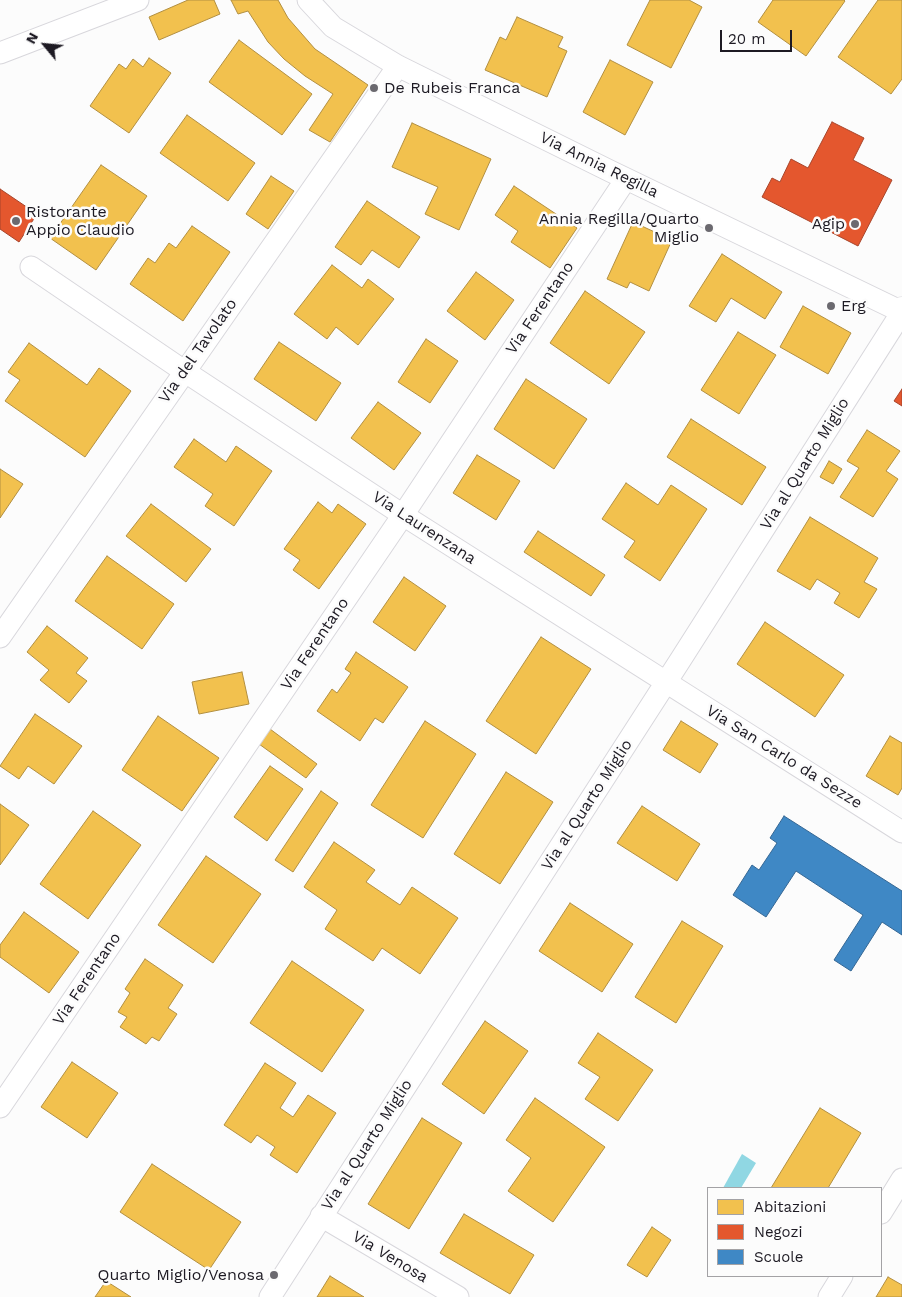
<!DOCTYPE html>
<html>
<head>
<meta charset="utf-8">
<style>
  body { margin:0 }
  #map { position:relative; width:902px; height:1297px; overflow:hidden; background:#fcfcfc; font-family:"Work Sans",sans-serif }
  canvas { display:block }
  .legend { position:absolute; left:707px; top:1187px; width:175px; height:90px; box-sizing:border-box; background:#fcfcfc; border:1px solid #a3a2a5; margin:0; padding:6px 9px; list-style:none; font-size:15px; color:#1d1a23 }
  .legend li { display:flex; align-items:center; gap:10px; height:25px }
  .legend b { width:25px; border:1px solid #a3a2a5 }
  .north { position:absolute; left:20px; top:20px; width:50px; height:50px; -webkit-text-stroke:4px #fcfcfc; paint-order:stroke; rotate:298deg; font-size:14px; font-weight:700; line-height:20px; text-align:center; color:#1d1a23 }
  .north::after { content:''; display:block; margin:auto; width:18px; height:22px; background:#1d1a23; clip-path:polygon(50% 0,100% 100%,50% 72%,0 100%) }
  .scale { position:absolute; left:720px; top:30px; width:72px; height:22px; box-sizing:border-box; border:2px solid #1d1a23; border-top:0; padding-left:6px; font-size:15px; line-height:18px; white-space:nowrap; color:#1d1a23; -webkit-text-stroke:4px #fcfcfc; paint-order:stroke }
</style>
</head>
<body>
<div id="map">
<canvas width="902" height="1297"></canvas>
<ul class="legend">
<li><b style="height:14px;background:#f2c14e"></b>Abitazioni</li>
<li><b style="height:14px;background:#e4572e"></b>Negozi</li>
<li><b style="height:14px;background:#3f88c5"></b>Scuole</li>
</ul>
<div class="north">N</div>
<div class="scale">20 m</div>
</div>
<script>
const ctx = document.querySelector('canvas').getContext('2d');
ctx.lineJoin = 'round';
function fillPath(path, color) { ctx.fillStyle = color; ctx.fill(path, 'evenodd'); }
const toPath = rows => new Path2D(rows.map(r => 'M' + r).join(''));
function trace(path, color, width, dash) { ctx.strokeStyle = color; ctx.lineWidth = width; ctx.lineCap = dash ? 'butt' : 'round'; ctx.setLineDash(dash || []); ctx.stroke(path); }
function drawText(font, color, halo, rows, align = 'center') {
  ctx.font = font + ' "Work Sans",sans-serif'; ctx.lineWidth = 5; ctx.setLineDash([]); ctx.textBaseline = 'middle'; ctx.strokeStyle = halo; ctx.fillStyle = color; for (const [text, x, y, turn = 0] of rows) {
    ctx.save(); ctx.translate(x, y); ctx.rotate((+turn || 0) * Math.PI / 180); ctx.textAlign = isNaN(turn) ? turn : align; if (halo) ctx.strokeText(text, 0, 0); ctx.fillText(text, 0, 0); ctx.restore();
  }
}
fillPath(toPath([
  [742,1154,756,1163,741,1188,723,1188]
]), '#90d7e3');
const homes = toPath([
  [188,0,214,0,220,14,159,40,149,17,188,0],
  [231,0,278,0,288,18,315,49,368,85,330,142,309,130,333,94,305,76,284,59,268,42,248,11,238,14,231,0],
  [650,0,689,0,702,7,671,68,627,45,650,0],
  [773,0,844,0,845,1,806,56,758,22,773,0],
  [878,0,902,0,902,79,891,94,838,57,878,0],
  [517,17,563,37,558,47,567,51,547,97,485,70,500,37,506,40,517,17],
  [239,40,312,94,282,135,209,82,239,40],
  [149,58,171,73,129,133,90,106,119,64,126,69,133,59,143,67,149,58],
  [610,60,653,82,625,135,583,112,610,60],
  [187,115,255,163,228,201,160,153,187,115],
  [412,123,491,159,459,230,425,214,438,187,392,167,412,123],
  [101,165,147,196,96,270,50,238,101,165],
  [271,176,294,191,268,229,246,214,271,176],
  [514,186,577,228,550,268,511,242,518,231,495,215,514,186],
  [367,201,420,237,399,268,372,250,361,265,335,247,367,201],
  [633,222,672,240,649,291,630,282,627,288,607,279,633,222],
  [192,226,230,252,183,321,130,284,148,258,155,263,169,243,176,248,192,226],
  [722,254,782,292,765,319,731,298,716,322,689,306,722,254],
  [332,265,362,288,368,279,394,299,358,345,336,327,327,339,294,314,332,265],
  [476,272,514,300,485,340,447,311,476,272],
  [585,291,645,332,609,384,550,343,585,291],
  [803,306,851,333,828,374,780,347,803,306],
  [738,332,776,355,739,414,701,390,738,332],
  [426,339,458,361,430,403,398,382,426,339],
  [279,342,341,383,316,421,254,379,279,342],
  [29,343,87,385,99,368,131,391,85,457,5,401,20,380,8,372,29,343],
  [526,379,587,419,554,469,494,429,526,379],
  [378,402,421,433,394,470,351,438,378,402],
  [691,419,766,467,742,505,667,457,691,419],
  [867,430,900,451,886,471,898,479,873,517,840,497,859,468,847,461,867,430],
  [194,439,226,462,236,446,272,471,234,526,205,506,213,494,174,467,194,439],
  [477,455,520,481,496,520,453,493,477,455],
  [829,461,842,469,833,484,820,477,829,461],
  [0,469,23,484,0,518,0,469],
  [626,483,658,505,671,485,707,509,660,581,624,557,635,541,602,519,626,483],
  [318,502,332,513,338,504,366,524,319,589,293,570,300,560,284,549,318,502],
  [151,504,211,549,186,582,126,536,151,504],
  [810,517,878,558,864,582,877,589,859,618,834,603,840,593,817,579,810,590,777,571,810,517],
  [538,531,605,575,591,596,524,552,538,531],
  [107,556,174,604,142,649,75,601,107,556],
  [404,577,446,606,415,651,373,622,404,577],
  [765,622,844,675,815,717,737,664,765,622],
  [47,626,88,658,76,673,87,681,69,703,40,680,49,670,27,652,47,626],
  [541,637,591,669,536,754,486,721,541,637],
  [356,652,408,687,383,723,375,718,360,741,317,711,332,689,337,693,351,673,345,669,356,652],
  [242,672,249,704,199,714,192,682,242,672],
  [35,714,82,746,54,784,28,766,19,779,0,766,35,714],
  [158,716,219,758,182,811,122,770,158,716],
  [425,721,476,754,423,838,371,805,425,721],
  [681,721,718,744,700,773,663,750,681,721],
  [270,729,317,764,306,778,259,744,270,729],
  [890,736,902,743,902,788,898,795,866,776,890,736],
  [270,766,303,789,267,841,234,817,270,766],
  [506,772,553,802,500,884,454,854,506,772],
  [321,791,338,803,293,872,275,860,321,791],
  [0,804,29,825,0,865,0,804],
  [642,806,700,844,677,881,617,843,642,806],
  [93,811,141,845,88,919,40,884,93,811],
  [334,842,375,870,366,882,400,905,412,887,458,918,420,974,382,948,373,961,325,929,337,910,304,887,334,842],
  [206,856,261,894,213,963,158,925,206,856],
  [570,903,633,944,602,992,539,951,570,903],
  [24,912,79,952,49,993,0,957,0,945,24,912],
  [682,921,723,946,676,1023,635,997,682,921],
  [145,959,183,985,168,1008,177,1014,159,1041,152,1037,146,1044,120,1027,127,1017,118,1012,130,993,125,989,145,959],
  [292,961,364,1010,322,1072,250,1023,292,961],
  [485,1021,528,1051,484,1114,442,1084,485,1021],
  [598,1033,653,1070,618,1121,585,1099,600,1077,578,1063,598,1033],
  [72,1062,118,1093,87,1138,41,1107,72,1062],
  [265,1063,296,1083,280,1108,293,1117,308,1095,336,1113,297,1173,270,1155,275,1147,257,1135,251,1143,224,1125,265,1063],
  [535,1098,605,1147,553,1222,508,1191,531,1158,506,1140,535,1098],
  [820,1108,861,1133,828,1188,771,1188,820,1108],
  [422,1118,462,1143,409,1229,368,1204,422,1118],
  [152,1164,241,1222,209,1270,120,1212,152,1164],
  [464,1214,534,1255,510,1294,440,1253,464,1214],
  [652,1227,671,1240,647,1277,627,1265,652,1227],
  [330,1276,364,1297,317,1297,330,1276],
  [888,1277,902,1285,902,1297,876,1297,888,1277],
  [106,1281,131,1297,95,1297,106,1281]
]);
fillPath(homes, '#f2c14e');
trace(homes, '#b28f41', 1);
const shops = toPath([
  [832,122,864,138,853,160,892,180,858,246,762,197,772,178,780,182,791,159,808,168,832,122],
  [0,189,37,214,19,242,0,229,0,189],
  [902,389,902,406,894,401,902,389]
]);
fillPath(shops, '#e4572e');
trace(shops, '#a8452b', 1);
const schools = toPath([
  [784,816,902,891,902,935,882,922,851,971,834,960,863,915,796,871,766,917,733,895,752,865,759,870,777,843,770,838,784,816]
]);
fillPath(schools, '#3f88c5');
trace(schools, '#356794', 1);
const street = toPath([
  [0,53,138,0],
  [31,267,184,371,403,515,902,832],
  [0,637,398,66],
  [0,1107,403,515,626,179],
  [881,1213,902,1179],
  [321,1216,458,1297],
  [270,1297,681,659,902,312,610,171,398,66,333,27,308,0],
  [829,1297,842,1276]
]);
const secondary = toPath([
  [902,311,902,312]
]);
trace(street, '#d8d7dc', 23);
trace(secondary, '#d8d7dc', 29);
trace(street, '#fff', 21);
trace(secondary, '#fff', 28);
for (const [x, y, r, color] of [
  [374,88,5,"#6b696f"],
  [16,221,5,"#6b696f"],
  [855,224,5,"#6b696f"],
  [709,228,5,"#6b696f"],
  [831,306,5,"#6b696f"],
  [274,1275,5,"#6b696f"]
]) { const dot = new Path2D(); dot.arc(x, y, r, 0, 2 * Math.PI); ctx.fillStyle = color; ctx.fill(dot); trace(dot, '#fcfcfc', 2); }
drawText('16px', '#1d1a23', '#fcfcfc', [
  ["De Rubeis Franca",384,88],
  ["Ristorante",26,212],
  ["Appio Claudio",26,230],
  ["Annia Regilla/Quarto",699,219,"right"],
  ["Miglio",699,237,"right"],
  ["Agip",845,224,"right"],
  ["Erg",841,306],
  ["Quarto Miglio/Venosa",264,1275,"right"]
], 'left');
drawText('16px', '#1d1a23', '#fcfcfc', [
  ["Via Annia Regilla",599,165,26],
  ["Via Ferentano",540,308,-56],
  ["Via del Tavolato",198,351,-55],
  ["Via al Quarto Miglio",805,464,-58],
  ["Via Laurenzana",424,528,33],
  ["Via Ferentano",315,644,-56],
  ["Via San Carlo da Sezze",784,757,32],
  ["Via al Quarto Miglio",587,805,-57],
  ["Via Ferentano",87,979,-56],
  ["Via al Quarto Miglio",367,1145,-57],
  ["Via Venosa",390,1257,31]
]);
</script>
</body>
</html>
